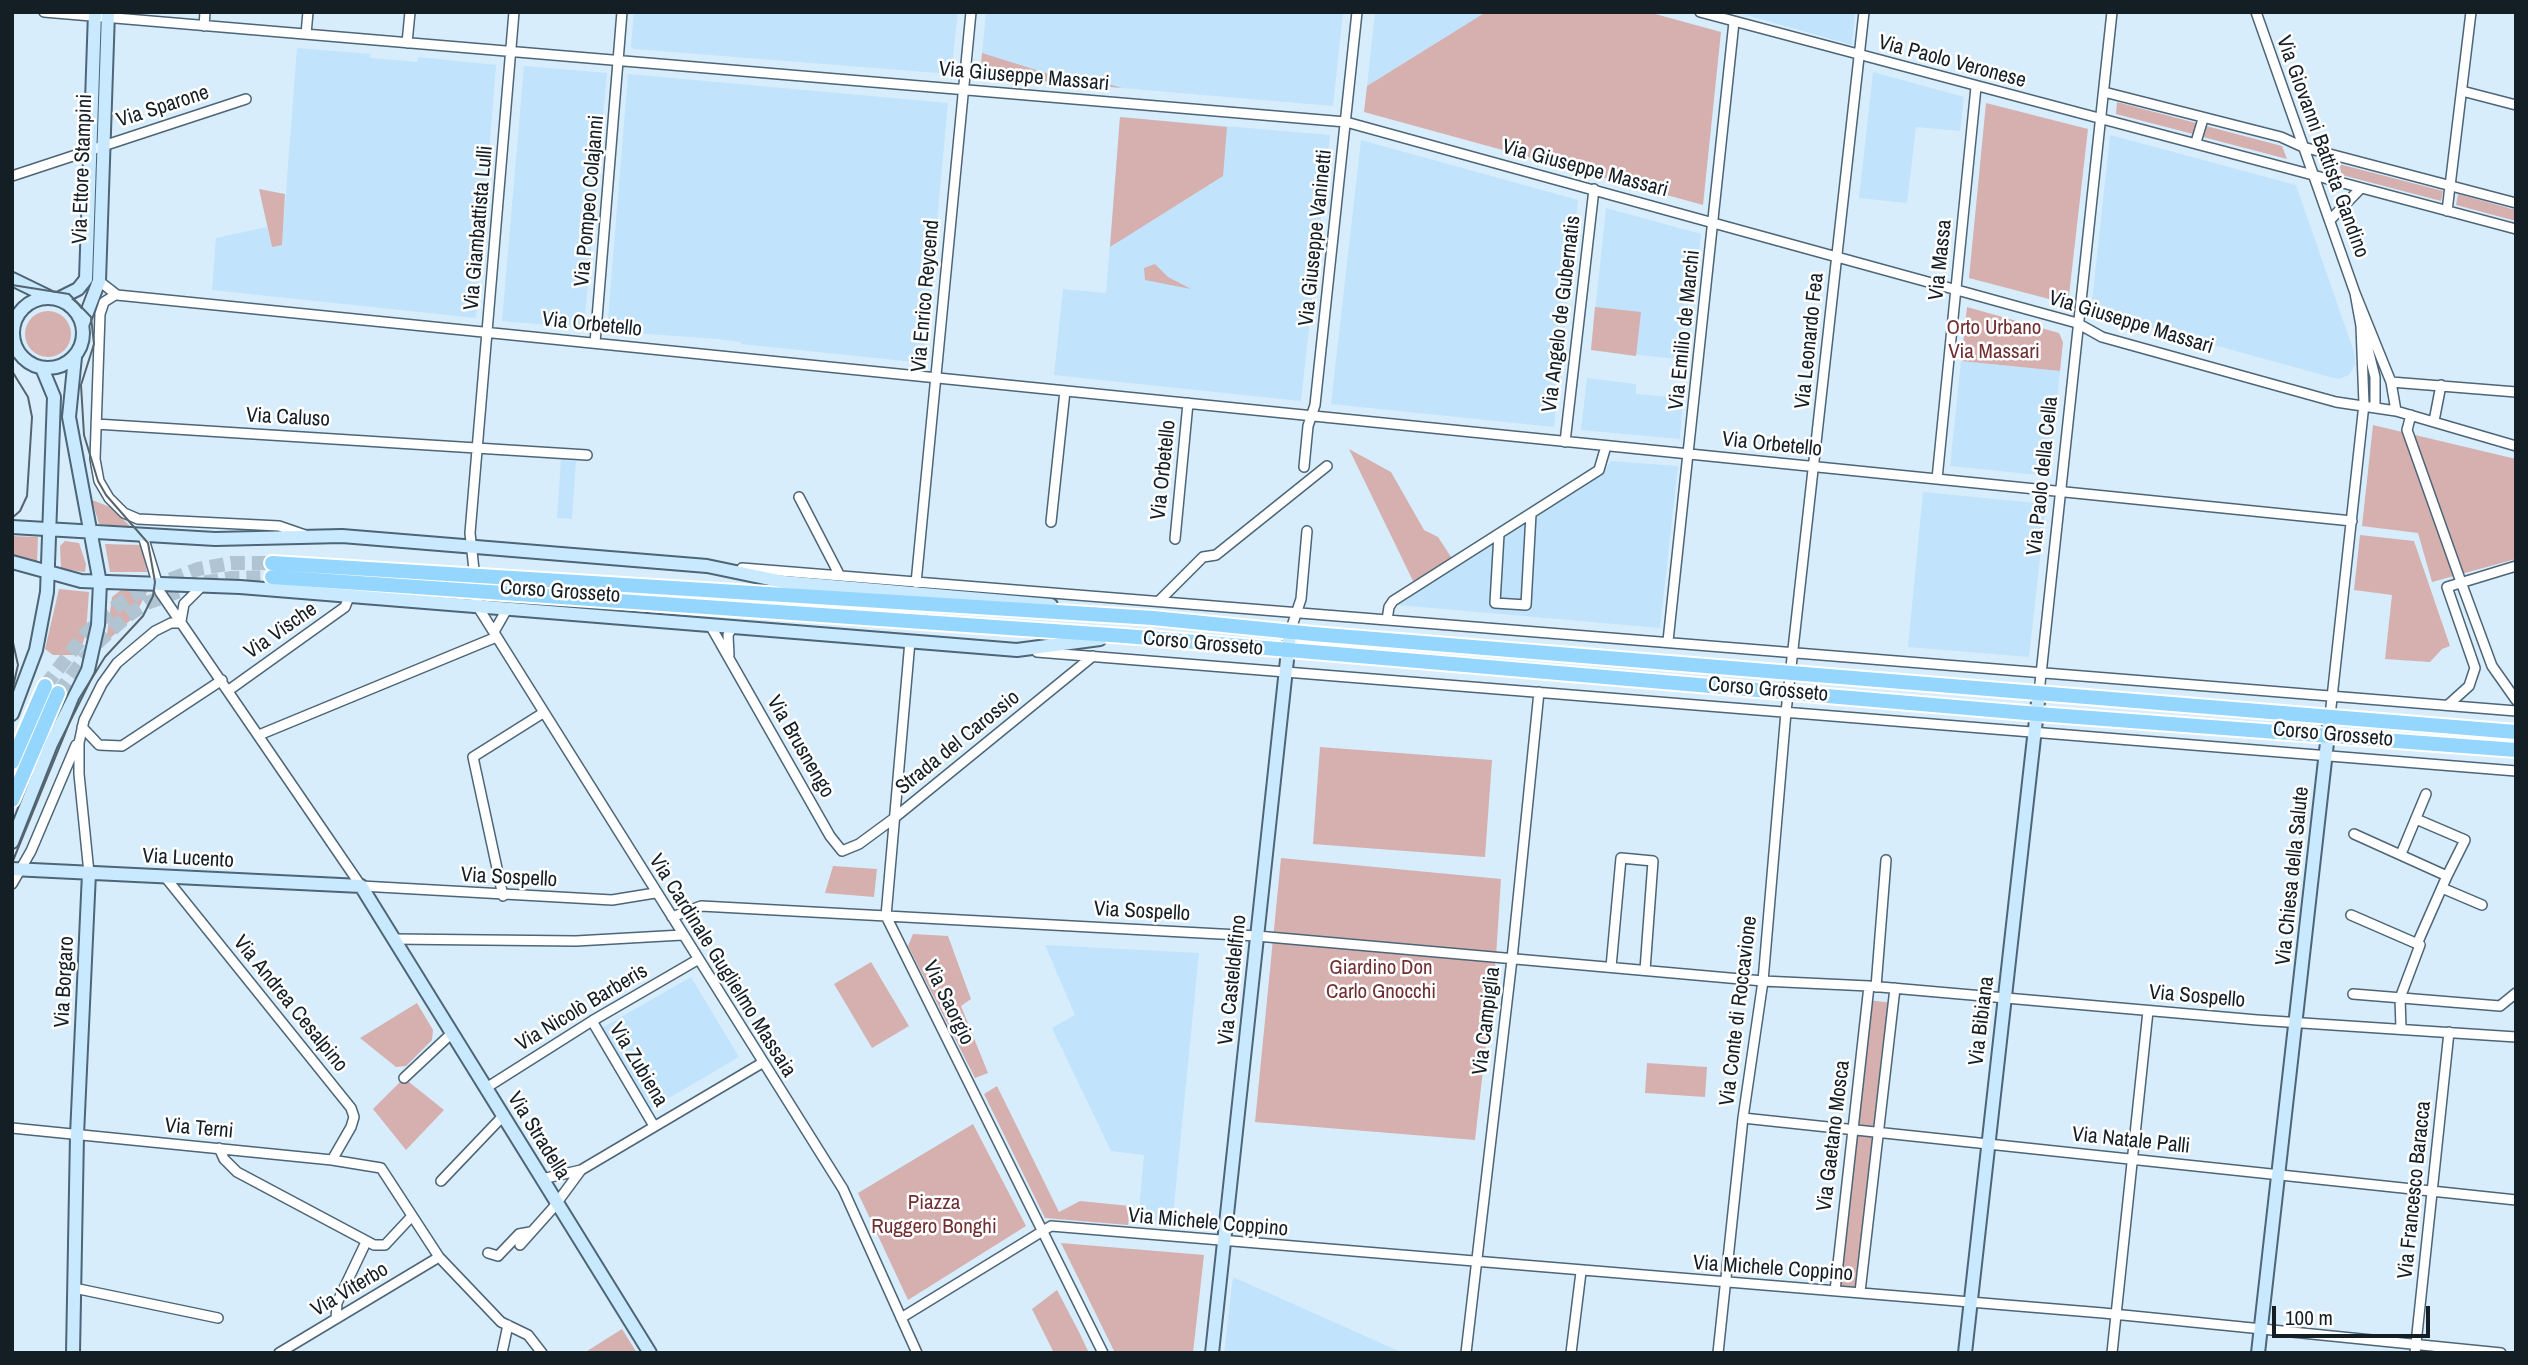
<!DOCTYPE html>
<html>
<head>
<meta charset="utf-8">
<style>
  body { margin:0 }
  #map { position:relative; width:2528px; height:1365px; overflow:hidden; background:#d7edfc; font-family:"Archivo Narrow",sans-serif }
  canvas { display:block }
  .frame { position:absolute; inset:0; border:14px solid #141e25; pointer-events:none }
  .scale { position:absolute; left:2272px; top:1306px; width:158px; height:32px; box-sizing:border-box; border:4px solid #141e25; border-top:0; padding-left:9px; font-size:21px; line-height:24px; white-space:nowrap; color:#141e25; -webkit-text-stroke:5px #fff; paint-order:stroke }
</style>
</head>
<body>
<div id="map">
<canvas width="2528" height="1365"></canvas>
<div class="frame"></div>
<div class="scale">100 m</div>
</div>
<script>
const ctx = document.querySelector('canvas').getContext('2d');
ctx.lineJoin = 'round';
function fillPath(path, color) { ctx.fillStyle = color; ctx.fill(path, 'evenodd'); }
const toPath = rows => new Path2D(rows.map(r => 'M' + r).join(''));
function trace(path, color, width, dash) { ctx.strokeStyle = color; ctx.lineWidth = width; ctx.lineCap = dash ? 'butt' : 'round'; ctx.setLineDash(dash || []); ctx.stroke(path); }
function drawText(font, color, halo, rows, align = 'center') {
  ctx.font = font + ' "Archivo Narrow",sans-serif'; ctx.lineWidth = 5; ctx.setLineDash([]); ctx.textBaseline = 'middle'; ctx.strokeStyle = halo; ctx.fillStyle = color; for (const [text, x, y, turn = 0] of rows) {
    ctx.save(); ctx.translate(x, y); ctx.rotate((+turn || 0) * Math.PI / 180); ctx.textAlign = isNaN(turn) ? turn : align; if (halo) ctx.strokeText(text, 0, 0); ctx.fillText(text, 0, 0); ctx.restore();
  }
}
fillPath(toPath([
  [634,12,958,12,951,74,634,49,631,47],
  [986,12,1343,12,1333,106,980,76],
  [1375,12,1486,12,1367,86],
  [1736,12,1855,12,1852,45],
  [297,48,370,54,370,58,406,61,417,62,418,57,496,65,476,318,212,290,216,238,267,227,272,247,282,244],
  [524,66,607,73,584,328,502,321],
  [1873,72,1964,97,1960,131,1916,127,1907,203,1859,198],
  [628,74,948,103,924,363,741,344,741,342,717,339,607,331],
  [1120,117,1330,135,1301,401,1054,375,1063,289,1106,293],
  [2110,135,2296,185,2355,355,2355,365,2349,375,2339,379,2330,377,2091,311],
  [1361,140,1578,200,1554,427,1331,404],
  [1606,208,1701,234,1694,296,1689,298,1687,317,1692,322,1687,360,1591,350],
  [1961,361,2060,371,2049,476,1950,466],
  [1587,378,1636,384,1636,394,1683,398,1680,439,1581,430],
  [561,460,576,461,572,519,557,518],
  [1611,461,1678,466,1660,628,1398,605,1605,470],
  [1923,492,2046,504,2029,657,1908,647],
  [1045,945,1199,953,1172,1225,1138,1222,1144,1155,1111,1151,1052,1028,1075,1015],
  [691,977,739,1057,650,1109,600,1029],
  [1233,1277,1403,1353,1224,1353]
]), '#c1e3fb');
fillPath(toPath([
  [1486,12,1648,12,1721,32,1703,205,1364,112,1367,86],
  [982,53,1084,85,1087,78,1122,88,980,76],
  [2117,102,2196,123,2193,134,2116,114],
  [1986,103,2088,129,2068,304,1969,278],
  [1120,117,1227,127,1223,176,1110,247],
  [2206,126,2282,146,2287,159,2203,137],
  [2339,164,2443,191,2441,201,2342,175],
  [259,189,285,194,282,245,272,247],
  [2458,194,2516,210,2516,221,2456,205],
  [1155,264,1168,277,1191,289,1145,280,1144,268],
  [1595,307,1641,312,1636,356,1591,350],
  [1967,307,2059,333,2063,342,2060,371,1961,361],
  '25 334a23 23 0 1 1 46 0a23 23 0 1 1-46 0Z',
  [2373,425,2516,459,2516,559,2432,582,2418,533,2362,526],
  [1349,449,1391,472,1424,530,1438,537,1455,563,1413,581],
  [92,500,110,507,131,527,99,524],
  [2360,535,2414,541,2450,646,2442,649,2430,662,2385,659,2392,595,2354,590],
  [12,536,38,537,37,564,12,555],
  [65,541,79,543,86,564,85,572,61,569,60,546],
  [105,544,141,545,147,572,110,572],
  [59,589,89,592,86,633,79,655,53,655,45,649],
  [121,590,148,590,134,617,106,642,112,597],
  [1320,747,1492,760,1485,857,1313,844],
  [1281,858,1501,879,1496,957,1475,1140,1255,1122],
  [833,866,877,869,874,897,825,893],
  [913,934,948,936,971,999,961,1006,988,1073,975,1078,908,946],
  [871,962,909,1026,872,1048,834,984],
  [1868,1000,1893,1003,1860,1292,1835,1291],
  [417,1003,433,1030,432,1040,406,1066,396,1067,360,1038],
  [1647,1063,1707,1067,1705,1097,1645,1093],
  [404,1078,444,1110,406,1150,373,1109],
  [997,1086,1059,1212,1080,1201,1130,1206,1128,1225,1045,1218,984,1094],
  [973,1124,1026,1226,908,1300,858,1193],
  [1061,1243,1204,1255,1193,1353,1115,1353],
  [1057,1290,1079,1332,1089,1353,1054,1353,1032,1309],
  [622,1329,637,1353,584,1353]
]), '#d5b0af');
trace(toPath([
  [45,686,86,633,119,604,141,591,198,569,231,563,272,563],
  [58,693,97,643,127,616,147,603,201,583,232,578,272,577]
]), '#b0c4d1', 14, [14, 7]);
const street = toPath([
  [44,12,1346,122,2077,323,2102,337,2336,402,2396,411,2516,446],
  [514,12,470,533,478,607,843,1189,917,1353],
  [1700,12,2516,229],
  [2256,12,2355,293,2391,382,2396,411],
  [204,26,205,12],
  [306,34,308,12],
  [407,43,410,12],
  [2462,91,2516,105],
  [2104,92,2281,137,2303,147,2516,203],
  [2196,142,2203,119],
  [12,176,246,99],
  [2447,211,2471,12],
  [2331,219,2361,188],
  [99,281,117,295,2352,521],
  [115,295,104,302,100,314,95,459,99,481,109,498,124,513,138,519,279,526,305,535],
  [2364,333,2375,377,2375,407],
  [595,343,622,12],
  [2391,382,2516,392],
  [2411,415,2407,430,2461,582,2492,666,2516,700],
  [2434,421,2441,385],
  [96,424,587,455],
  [1565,442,1594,189],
  [1304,467,1308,426,1315,405,1357,12],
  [1937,479,1976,87],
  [799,497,840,576],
  [1051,522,1065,391],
  [1499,534,1495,603,1526,605,1531,514],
  [143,536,160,592,361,886,612,900,655,893],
  [1175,539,1188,403],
  [742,568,2516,711],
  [916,583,971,12],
  [1159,601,1203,557,1216,555,1327,466],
  [1387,620,1389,607,1393,601,1599,470,1606,446],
  [181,621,184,604,201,587],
  [710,625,830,836,842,851,859,844,893,819,1093,656],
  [1290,632,1301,599,1307,531],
  [494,638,495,630,507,609],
  [910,641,886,916,1103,1353],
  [1668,641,1734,22],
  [1037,652,2516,771],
  [729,655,728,635,733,626],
  [229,690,345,607,349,597],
  [2039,693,2112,12],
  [2448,705,2469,686,2475,668,2447,587,2516,566],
  [2330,716,2364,404,2361,326,2355,293],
  [82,727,99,745,122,746,222,680],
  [259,735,494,638],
  [2416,819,2465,840,2447,876],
  [2354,834,2447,876,2417,944],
  [2401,854,2426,794],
  [89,873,79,774,79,743,84,720,102,684,117,663,155,631,171,623,181,623],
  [166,878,351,1108,354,1117,351,1127,332,1160],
  [12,884,31,851,76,745],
  [2442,888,2482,905],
  [503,896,473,757,543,713],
  [2351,915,2420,945,2400,998,2401,1028],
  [672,917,701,906,1257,936,1763,981,1869,986,2257,1020,2516,1037],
  [393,939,576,941,682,935],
  [1611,967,1621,858,1653,861,1645,970],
  [1876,987,1886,860],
  [2353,994,2500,1006,2516,993],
  [592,1021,654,1126],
  [404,1078,452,1033],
  [486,1088,592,1021,697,960],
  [1743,1118,2516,1200],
  [12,1128,332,1160,381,1168,439,1257,501,1322,528,1335,542,1353],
  [219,1148,224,1159,237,1172,374,1245,385,1245,412,1216],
  [542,1179,581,1170,762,1063],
  [441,1181,503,1116],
  [520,1245,553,1208,581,1170],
  [488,1253,498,1256,519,1234,530,1232],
  [74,1288,218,1318],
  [1835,1291,1869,986],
  [1860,1292,1895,988],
  [901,1318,1051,1226,2103,1313,2501,1353],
  [336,1319,337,1303,366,1242],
  [279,1353,439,1257],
  [502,1353,508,1325],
  [1466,1353,1512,959,1539,692],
  [1571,1353,1581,1272],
  [1718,1353,1743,1118,1763,981,1786,712,1864,12],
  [2112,1353,2148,1011],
  [2415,1353,2449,1032]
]);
const secondary = toPath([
  [12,279,49,297],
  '13 333a35 35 0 1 1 70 0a35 35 0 1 1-70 0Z',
  [58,299,78,289,86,279,95,12],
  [83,323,99,281,108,12],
  [12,527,215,539,342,536,707,566,784,582,1051,605],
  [12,562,81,581,240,587,1017,650,1100,639],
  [12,714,36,650,47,592,54,397,42,368],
  [12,842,51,744,88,670,98,625,100,583,69,417,75,357],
  [12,869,361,886,650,1353],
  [73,1353,77,1135,89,873],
  [1212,1353,1290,632],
  [1965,1353,2039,693],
  [2258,1353,2330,716]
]);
const primary = toPath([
  [272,563,1153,618,1313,634,2516,732],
  [272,577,1125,636,2038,714,2516,750],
  [12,762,45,686],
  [12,800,58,693]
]);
trace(street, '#4d6576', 12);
trace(secondary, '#4d6576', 16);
trace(primary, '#fff', 18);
trace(street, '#fff', 9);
trace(secondary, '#c9eafe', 12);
trace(primary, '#94d6fd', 14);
trace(toPath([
  [12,285,69,294,91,317,94,344,81,385,84,435,98,481,106,495,148,543,155,582,153,596,143,616,105,657,79,699,12,863],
  [12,371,28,397,32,417,27,496,20,511,12,518],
  [12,638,18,665,12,691]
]), '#56646e', 2);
drawText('21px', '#141e25', '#fff', [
  ["Via Paolo Veronese",1952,62,15],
  ["Via Giuseppe Massari",1024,77,5],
  ["Via Sparone",163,107,-18],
  ["Via Giovanni Battista Gandino",2322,147,70],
  ["Via Ettore Stampini",83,169,-88],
  ["Via Giuseppe Massari",1585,169,15],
  ["Via Pompeo Colajanni",590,201,-85],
  ["Via Giambattista Lulli",479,228,-85],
  ["Via Giuseppe Vaninetti",1316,238,-84],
  ["Via Massa",1941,260,-84],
  ["Via Enrico Reycend",926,296,-85],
  ["Via Angelo de Gubernatis",1562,314,-83],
  ["Via Giuseppe Massari",2131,323,17],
  ["Via Orbetello",592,325,6],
  ["Via Emilio de Marchi",1685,330,-84],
  ["Via Leonardo Fea",1810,341,-84],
  ["Via Caluso",288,418,3],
  ["Via Orbetello",1772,445,6],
  ["Via Orbetello",1164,470,-84],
  ["Via Paolo della Cella",2043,476,-84],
  ["Corso Grosseto",560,592,4],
  ["Via Vische",281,631,-35],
  ["Corso Grosseto",1203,644,5],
  ["Corso Grosseto",1768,690,5],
  ["Corso Grosseto",2333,735,5],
  ["Strada del Carossio",958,743,-39],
  ["Via Brusnengo",800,747,60],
  ["Via Lucento",188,859,3],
  ["Via Chiesa della Salute",2293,876,-84],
  ["Via Sospello",509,878,3],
  ["Via Sospello",1142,912,3],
  ["Via Cardinale Guglielmo Massaia",722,966,58],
  ["Via Casteldelfino",1233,980,-84],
  ["Via Borgaro",65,982,-87],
  ["Via Sospello",2197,997,5],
  ["Via Saorgio",948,1003,64],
  ["Via Andrea Cesalpino",290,1004,51],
  ["Via Nicolò Barberis",582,1008,-31],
  ["Via Conte di Roccavione",1739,1011,-83],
  ["Via Campiglia",1487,1021,-83],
  ["Via Bibiana",1982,1021,-83],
  ["Via Zubiena",638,1065,59],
  ["Via Terni",199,1129,5],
  ["Via Stradella",538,1136,58],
  ["Via Gaetano Mosca",1834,1136,-83],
  ["Via Natale Palli",2131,1141,6],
  ["Via Francesco Baracca",2415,1190,-84],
  ["Via Michele Coppino",1208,1223,5],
  ["Via Michele Coppino",1773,1269,4],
  ["Via Viterbo",350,1290,-31]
]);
drawText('21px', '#702e31', '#fff', [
  ["Orto Urbano",1994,328],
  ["Via Massari",1994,352],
  ["Giardino Don",1381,968],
  ["Carlo Gnocchi",1381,992],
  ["Piazza",934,1203],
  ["Ruggero Bonghi",934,1227]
]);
</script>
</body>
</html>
